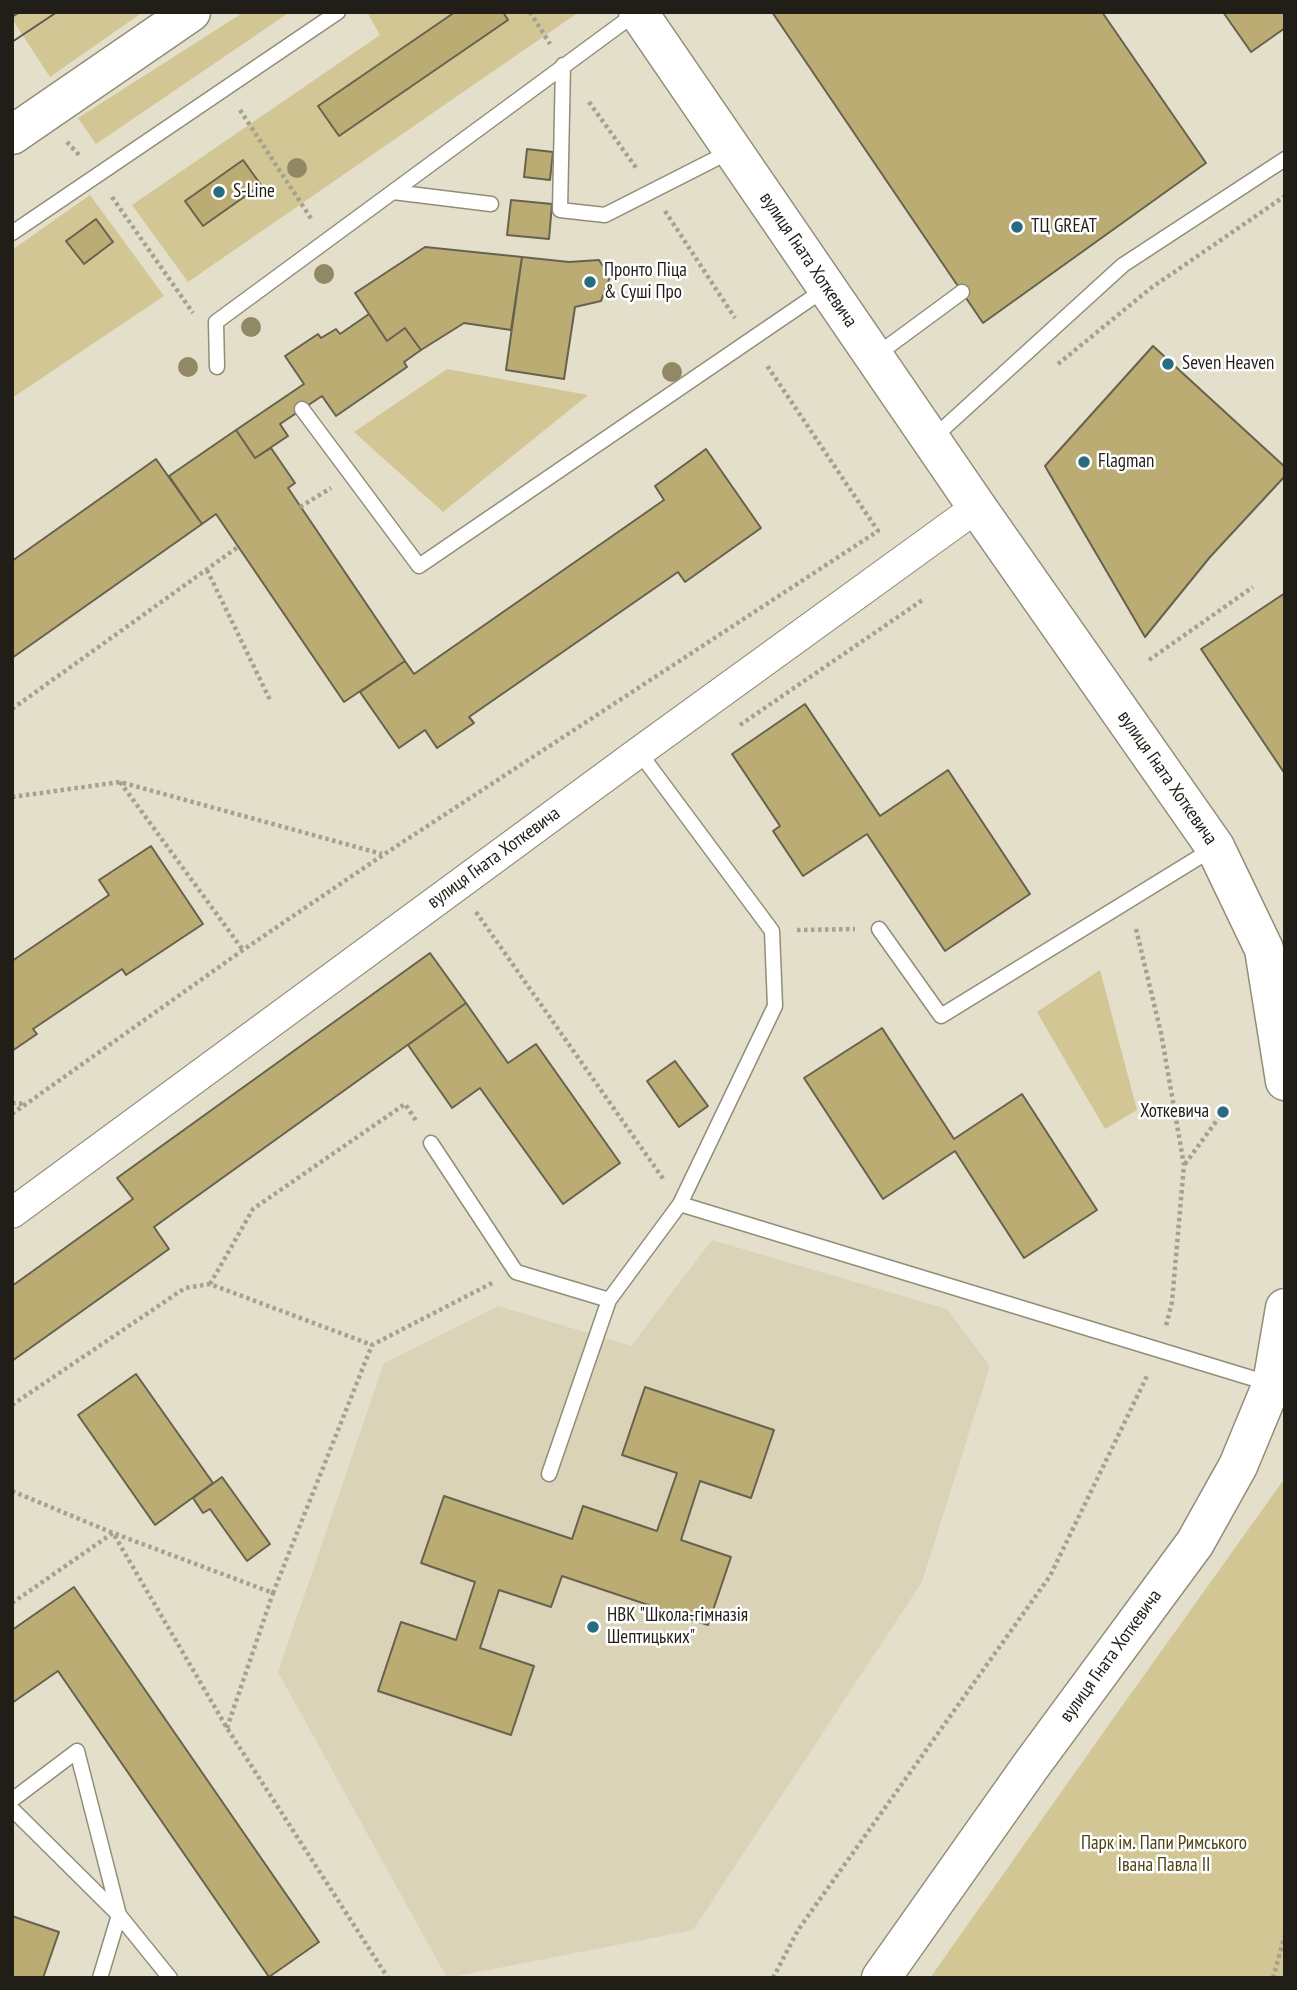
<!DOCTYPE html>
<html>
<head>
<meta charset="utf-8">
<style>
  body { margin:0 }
  #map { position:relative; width:1297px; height:1990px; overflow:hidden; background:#e4dfca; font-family:"PT Sans Narrow",sans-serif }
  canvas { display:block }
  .frame { position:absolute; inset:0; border:14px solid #201e17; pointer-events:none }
</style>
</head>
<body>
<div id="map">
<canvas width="1297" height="1990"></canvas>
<div class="frame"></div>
</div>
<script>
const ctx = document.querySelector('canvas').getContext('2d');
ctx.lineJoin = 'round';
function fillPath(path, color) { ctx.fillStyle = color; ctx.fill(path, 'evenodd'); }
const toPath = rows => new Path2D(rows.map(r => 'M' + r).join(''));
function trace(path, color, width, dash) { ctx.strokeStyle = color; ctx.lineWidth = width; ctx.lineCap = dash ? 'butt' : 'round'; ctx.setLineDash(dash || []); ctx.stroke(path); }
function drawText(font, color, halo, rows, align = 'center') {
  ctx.font = font + ' "PT Sans Narrow",sans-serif'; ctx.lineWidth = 5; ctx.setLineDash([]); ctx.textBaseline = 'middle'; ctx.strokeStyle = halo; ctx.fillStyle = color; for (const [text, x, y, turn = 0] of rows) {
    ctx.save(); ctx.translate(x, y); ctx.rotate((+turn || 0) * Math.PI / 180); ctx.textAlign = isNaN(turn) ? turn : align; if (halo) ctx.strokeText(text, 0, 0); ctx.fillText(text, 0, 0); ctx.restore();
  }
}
fillPath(toPath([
  [712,1240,947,1309,990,1366,922,1582,693,1930,447,1978,278,1672,384,1363,498,1306,631,1346]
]), '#dad3b8');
fillPath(toPath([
  [12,12,143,12,50,77,12,19],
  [244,12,290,12,96,144,78,118],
  [367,12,579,12,188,282,132,205,380,35],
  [90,195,164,296,12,398,12,250],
  [447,369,588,395,443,512,354,432],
  [1100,970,1137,1110,1105,1129,1037,1012],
  [1285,1478,1285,1978,930,1978,1105,1730]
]), '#d2c694');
const building = toPath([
  [455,12,503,12,508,20,339,136,318,106,455,12],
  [772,12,1102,12,1206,163,983,323,772,12],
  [1223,12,1285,12,1285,28,1251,52,1223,12],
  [527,149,553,152,550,180,524,177,527,149],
  [243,160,261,185,203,226,185,201,243,160],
  [511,200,552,204,549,239,507,235,511,200],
  [96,219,113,242,84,264,66,241,96,219],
  [425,247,522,257,511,330,464,323,421,350,405,328,387,341,355,293,425,247],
  [522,257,569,262,599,260,610,277,601,301,575,307,564,379,506,370,522,257],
  [369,314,387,341,405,328,421,350,404,362,407,367,336,416,322,396,280,424,288,436,255,458,236,430,304,384,285,356,318,334,321,338,336,329,340,334,369,314],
  [1153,346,1285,467,1285,476,1210,557,1145,637,1045,466,1153,346],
  [236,430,255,458,271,448,295,483,288,488,405,661,344,702,216,514,202,524,169,476,236,430],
  [706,449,761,528,685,582,678,572,469,717,474,723,437,748,425,730,399,748,360,692,405,661,414,674,631,523,664,500,655,486,706,449],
  [156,459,202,524,12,658,12,561,156,459],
  [1285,593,1285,774,1201,649,1285,593],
  [805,704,880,816,948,770,1030,894,945,951,867,834,803,876,773,831,780,826,732,754,805,704],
  [151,846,203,924,126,975,122,969,33,1029,37,1034,12,1051,12,961,109,895,99,880,151,846],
  [430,953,466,1003,154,1227,169,1249,12,1361,12,1286,133,1199,117,1178,430,953],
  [466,1003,508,1063,536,1044,620,1163,563,1204,480,1088,452,1108,408,1045,466,1003],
  [882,1028,954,1139,1022,1094,1097,1210,1024,1258,955,1151,883,1199,804,1078,882,1028],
  [675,1061,708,1106,679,1127,647,1081,675,1061],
  [136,1374,213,1483,155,1525,78,1415,136,1374],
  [645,1387,774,1430,751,1498,700,1481,681,1540,731,1557,708,1625,562,1576,551,1607,499,1590,480,1648,534,1666,511,1735,378,1691,401,1622,456,1640,475,1582,421,1563,444,1496,572,1539,583,1506,657,1531,677,1473,622,1455,645,1387],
  [222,1477,270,1544,247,1561,210,1509,203,1513,193,1498,222,1477],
  [74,1587,319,1942,269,1977,58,1671,12,1703,12,1630,74,1587],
  [12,1916,59,1932,43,1978,12,1978,12,1916]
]);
fillPath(building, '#baac72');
trace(building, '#66624f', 2);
const lane = toPath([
  [563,65,560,210,605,215,733,150],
  [393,192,491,204],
  [12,233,338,12],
  [875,356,962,292],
  [217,367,216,322,636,13],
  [302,409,419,566,825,289],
  [933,438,1123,265,1285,159],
  [639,752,772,931,775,1006,680,1204,1271,1384],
  [879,929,941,1016,1214,848],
  [431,1143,516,1272,609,1300,680,1204],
  [549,1474,609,1300],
  [12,1800,77,1751,119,1915,100,1978],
  [12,1809,119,1915,170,1978]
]);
const street = toPath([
  [12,1213,639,752,977,507]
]);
const secondary = toPath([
  [638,12,977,507,1215,847,1264,949,1285,1081],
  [12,135,191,12],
  [881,1978,1030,1767,1195,1543,1238,1466,1272,1384,1285,1308]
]);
trace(lane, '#918d79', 17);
trace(street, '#918d79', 32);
trace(secondary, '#918d79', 41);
trace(toPath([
  [530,12,550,44],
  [589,102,637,169],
  [240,110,312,220],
  [67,142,80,156],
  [112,197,193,313],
  [665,211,735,318],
  [1058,364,1151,288,1285,196],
  [300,507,331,488],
  [207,570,271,702],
  [1149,660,1253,587],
  [12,709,238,547],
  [740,725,924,599],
  [120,782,243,950],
  [12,797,120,782,382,854],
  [476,912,664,1180],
  [1136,929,1161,1033,1184,1165,1172,1302,1166,1326],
  [797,930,855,929],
  [12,1103,25,1104],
  [12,1114,243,950,383,855,878,531,766,364],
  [1185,1164,1223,1112],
  [210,1284,253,1209,405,1104,417,1122],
  [12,1405,185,1288,210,1284,372,1345],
  [12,1491,113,1533,273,1593,372,1345,494,1282],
  [12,1603,113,1533,227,1728,388,1978],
  [227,1728,273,1593],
  [773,1978,798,1930,1050,1576,1148,1374],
  [1273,1978,1285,1935]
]), '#a5a191', 4.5, [3.5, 3.5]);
trace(lane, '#fff', 14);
trace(street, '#fff', 30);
trace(secondary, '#fff', 38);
trace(toPath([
  [12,17,20,12],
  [12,42,57,12]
]), '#5c594e', 2);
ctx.fillStyle = '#918966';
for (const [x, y] of [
  [297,168],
  [324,274],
  [251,327],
  [188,367],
  [672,372]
]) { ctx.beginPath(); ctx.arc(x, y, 10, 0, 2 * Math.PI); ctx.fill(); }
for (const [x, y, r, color] of [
  [219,192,7,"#2b6b80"],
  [1017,227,7,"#2b6b80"],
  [590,282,7,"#2b6b80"],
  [1168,364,7,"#2b6b80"],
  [1084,462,7,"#2b6b80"],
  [1223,1112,7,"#2b6b80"],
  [593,1627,7,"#2b6b80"]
]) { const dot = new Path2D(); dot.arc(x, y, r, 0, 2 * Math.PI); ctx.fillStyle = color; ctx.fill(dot); trace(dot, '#fff', 2.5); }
drawText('19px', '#201e17', '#fff', [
  ["S-Line",233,192],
  ["ТЦ GREAT",1031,227],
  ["Пронто Піца",604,271],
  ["& Суші Про",604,293],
  ["Seven Heaven",1182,364],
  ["Flagman",1098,462],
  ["Хоткевича",1209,1112,"right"],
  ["НВК \"Школа-гімназія",607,1616],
  ["Шептицьких\"",607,1638]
], 'left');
drawText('19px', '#201e17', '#fff', [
  ["вулиця Гната Хоткевича",808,260,56],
  ["вулиця Гната Хоткевича",1167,778,55],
  ["вулиця Гната Хоткевича",494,858,-36],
  ["вулиця Гната Хоткевича",1111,1656,-54]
]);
drawText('19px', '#4d4214', '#fff', [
  ["Парк ім. Папи Римського",1164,1844],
  ["Івана Павла ІІ",1164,1866]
]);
</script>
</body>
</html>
